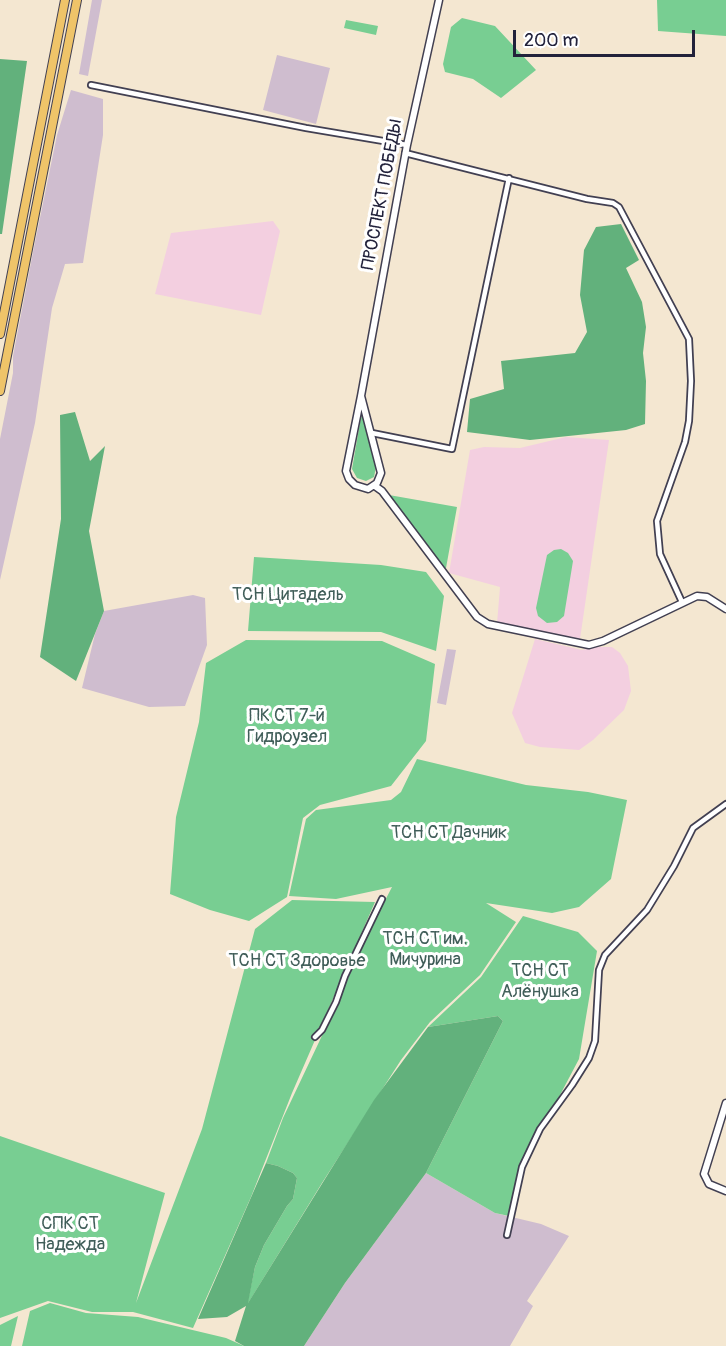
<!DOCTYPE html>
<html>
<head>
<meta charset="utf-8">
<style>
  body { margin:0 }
  #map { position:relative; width:726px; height:1346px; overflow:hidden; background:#f4e7d1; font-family:Pangolin,sans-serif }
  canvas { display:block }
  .scale { position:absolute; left:513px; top:30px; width:182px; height:27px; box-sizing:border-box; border:3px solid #22223b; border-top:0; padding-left:8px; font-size:18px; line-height:21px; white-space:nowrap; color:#22223b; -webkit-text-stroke:4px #fff; paint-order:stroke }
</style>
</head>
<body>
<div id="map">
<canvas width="726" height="1346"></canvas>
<div class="scale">200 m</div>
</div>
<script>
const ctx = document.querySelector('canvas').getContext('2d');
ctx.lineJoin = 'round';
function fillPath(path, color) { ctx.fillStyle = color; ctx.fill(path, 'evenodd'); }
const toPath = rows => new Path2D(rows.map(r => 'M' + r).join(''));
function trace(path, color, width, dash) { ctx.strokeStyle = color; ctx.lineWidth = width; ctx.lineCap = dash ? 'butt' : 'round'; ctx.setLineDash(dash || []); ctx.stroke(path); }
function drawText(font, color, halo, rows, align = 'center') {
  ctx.font = font + ' Pangolin,sans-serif'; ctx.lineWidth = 6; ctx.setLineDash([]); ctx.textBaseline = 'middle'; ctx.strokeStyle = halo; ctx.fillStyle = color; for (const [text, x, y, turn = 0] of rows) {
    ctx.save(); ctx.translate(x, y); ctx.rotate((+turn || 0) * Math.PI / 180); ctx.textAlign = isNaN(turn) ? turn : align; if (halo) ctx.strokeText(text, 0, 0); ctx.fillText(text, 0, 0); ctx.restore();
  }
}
fillPath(toPath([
  [273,221,280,231,261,315,155,294,171,233],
  [566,437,609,440,580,639,497,624,500,587,449,573,470,450,484,447,520,448],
  [535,639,582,650,595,647,612,647,620,653,628,666,631,691,624,710,593,740,579,750,540,747,525,743,512,713]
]), '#f3cfe0');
fillPath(toPath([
  [92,0,102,0,88,76,79,74],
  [277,55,330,68,316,124,263,110],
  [71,90,103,99,103,135,83,263,65,264,52,308,35,423,0,580,0,439,13,373,13,356,34,247,57,135],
  [193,595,205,598,207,645,185,706,149,707,82,688,95,634,104,611],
  [447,649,456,650,446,705,437,703],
  [426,1173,495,1213,541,1224,569,1236,527,1301,533,1306,510,1346,304,1346,345,1283]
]), '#cfbdcf');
fillPath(toPath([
  [657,0,726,0,726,36,658,31],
  [462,18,495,26,536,70,501,98,473,79,445,72,443,64,451,27],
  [346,20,378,26,376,35,344,28],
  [361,417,364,418,376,467,374,477,366,481,357,478,352,469],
  [389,495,457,507,446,568,445,568],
  [561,549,568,553,573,561,564,616,557,622,547,623,538,616,536,608,547,555,554,550],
  [254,557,381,565,426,572,444,596,436,651,381,632,248,631],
  [246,640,382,641,435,664,426,741,391,786,320,805,303,818,287,897,249,921,210,910,170,894,176,817,199,722,206,663],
  [417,759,526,785,588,792,627,800,611,879,579,907,552,913,486,903,516,922,480,975,430,1022,401,1060,322,1183,247,1305,255,1267,264,1245,287,1206,293,1199,297,1178,293,1173,278,1166,266,1163,283,1118,337,1004,361,947,392,887,336,899,289,896,306,819,316,810,391,800,401,792],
  [292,900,375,902,292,1093,251,1197,193,1328,133,1312,92,1312,48,1301,0,1318,0,1136,165,1193,136,1303,202,1129,255,929],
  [523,916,578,932,597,951,579,1059,522,1167,509,1216,495,1213,426,1173,503,1021,498,1016,428,1027,481,977],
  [50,1303,86,1313,138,1317,226,1338,244,1346,22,1346,30,1311],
  [18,1316,11,1346,0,1346,0,1325]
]), '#78ce92');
fillPath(toPath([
  [0,59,27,61,2,234,0,234],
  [621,224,639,260,626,268,642,302,646,327,643,353,646,381,645,424,626,430,530,440,467,432,470,399,504,389,501,361,575,353,587,332,580,295,584,250,596,227],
  [75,412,90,461,105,446,89,531,104,611,76,681,40,657,61,519,60,415],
  [498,1016,503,1021,426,1173,345,1283,304,1346,244,1346,235,1341,246,1306,227,1317,198,1319,266,1163,278,1166,293,1173,297,1178,293,1199,287,1206,264,1245,255,1267,248,1303,374,1100,428,1027]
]), '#62b17c');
const minor = toPath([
  [91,85,306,128,407,145],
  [405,153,587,199,613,203,619,207,689,339,691,381,689,421,685,442,657,521,660,554,682,602],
  [372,433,452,449,509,178],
  [315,1037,322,1030,336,1002,345,976,382,899],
  [507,1235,522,1167,540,1129,572,1085,589,1058,595,1041,599,970,605,955,647,910,674,866,693,828,726,804]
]);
const tertiary = toPath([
  [361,396,381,473,377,483,368,489,355,485,349,479,346,471,361,396,407,145,439,0],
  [375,486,382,491,477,617,488,624,589,645,603,641,697,596,707,597,726,609],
  [726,1103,704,1174,709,1184,726,1191]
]);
const primary = toPath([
  [0,334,65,0],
  [0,391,77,0]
]);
trace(minor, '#424052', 8);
trace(tertiary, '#424052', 9);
trace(primary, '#424052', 10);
trace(minor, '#fff', 4.5);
trace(tertiary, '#fff', 6);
trace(primary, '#efc469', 8);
drawText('18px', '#22223b', '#fff', [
  ["ПРОСПЕКТ ПОБЕДЫ",383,195,-79]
]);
drawText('18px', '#405e59', '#fff', [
  ["ТСН Цитадель",288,595],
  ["ПК СТ 7-й",287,716],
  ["Гидроузел",287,737],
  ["ТСН СТ Дачник",449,833],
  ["ТСН СТ им.",425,939],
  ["Мичурина",425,960],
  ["ТСН СТ Здоровье",297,961],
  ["ТСН СТ",540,971],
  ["Алёнушка",540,992],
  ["СПК СТ",70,1224],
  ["Надежда",70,1245]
]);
</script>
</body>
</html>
